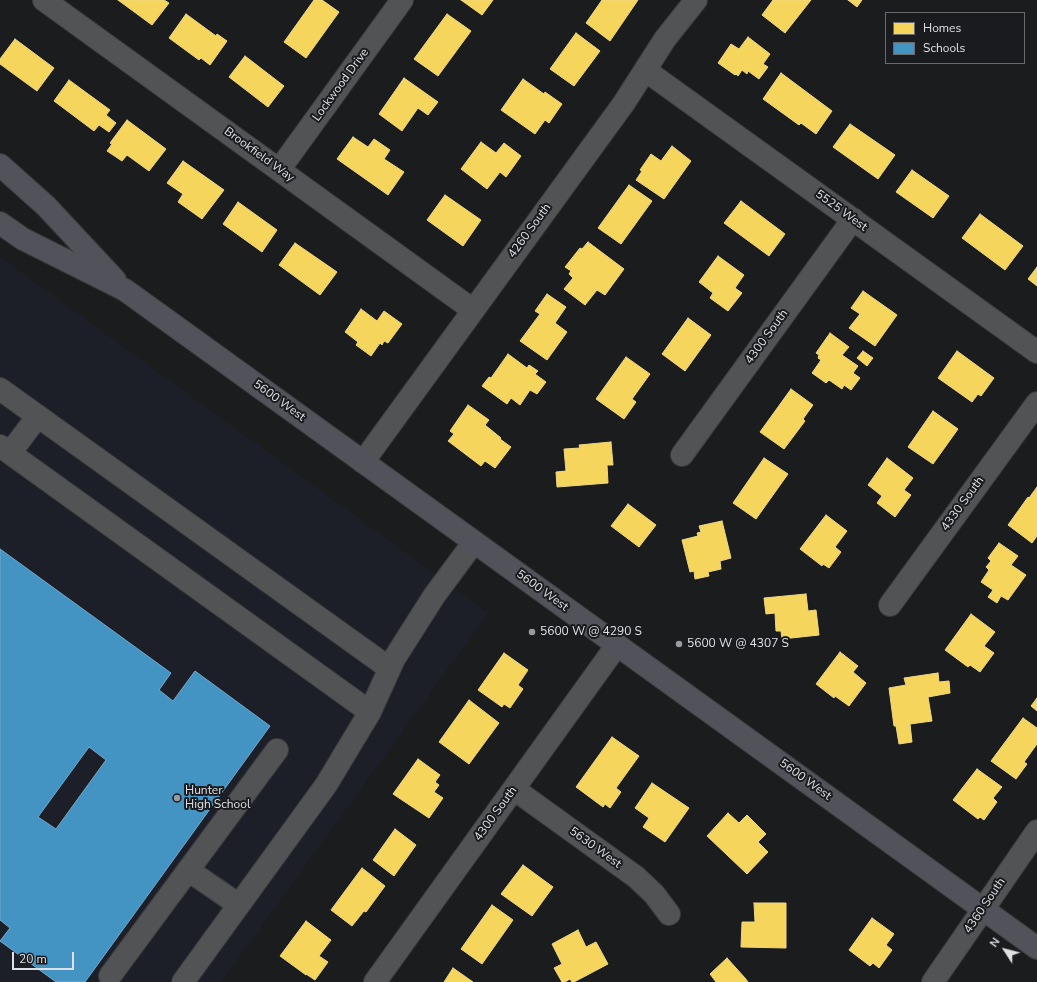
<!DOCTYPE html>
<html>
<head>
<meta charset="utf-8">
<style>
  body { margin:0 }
  #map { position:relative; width:1037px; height:982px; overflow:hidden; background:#1b1c1e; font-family:"Nunito Sans",sans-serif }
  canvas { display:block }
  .legend { position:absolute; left:885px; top:12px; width:140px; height:52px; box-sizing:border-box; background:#1a1b1f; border:1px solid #696a6d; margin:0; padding:5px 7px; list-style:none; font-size:12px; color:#dfe0e3 }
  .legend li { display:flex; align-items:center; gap:8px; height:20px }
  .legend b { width:20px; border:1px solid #696a6d }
  .north { position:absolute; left:985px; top:930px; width:40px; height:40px; -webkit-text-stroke:3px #1a1b1f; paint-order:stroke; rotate:306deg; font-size:11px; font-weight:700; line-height:16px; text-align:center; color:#dfe0e3 }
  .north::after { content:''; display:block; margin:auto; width:14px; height:18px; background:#dfe0e3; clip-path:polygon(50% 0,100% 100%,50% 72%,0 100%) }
  .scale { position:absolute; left:12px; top:952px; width:62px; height:18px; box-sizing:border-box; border:2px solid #dfe0e3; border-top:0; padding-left:5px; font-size:12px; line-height:14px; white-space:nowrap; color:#dfe0e3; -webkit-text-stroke:3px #1a1b1f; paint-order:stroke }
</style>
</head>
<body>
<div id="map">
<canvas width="1037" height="982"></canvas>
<ul class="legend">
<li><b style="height:11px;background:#f6d55c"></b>Homes</li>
<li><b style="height:11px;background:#4393c3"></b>Schools</li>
</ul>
<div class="north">N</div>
<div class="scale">20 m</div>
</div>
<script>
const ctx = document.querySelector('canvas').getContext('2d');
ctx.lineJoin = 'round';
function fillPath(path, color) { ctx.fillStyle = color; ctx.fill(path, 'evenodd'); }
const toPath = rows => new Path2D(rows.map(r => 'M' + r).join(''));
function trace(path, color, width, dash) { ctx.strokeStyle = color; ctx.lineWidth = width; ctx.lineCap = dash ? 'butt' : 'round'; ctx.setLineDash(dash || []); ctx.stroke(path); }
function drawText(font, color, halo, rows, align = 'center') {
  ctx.font = font + ' "Nunito Sans",sans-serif'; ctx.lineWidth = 4; ctx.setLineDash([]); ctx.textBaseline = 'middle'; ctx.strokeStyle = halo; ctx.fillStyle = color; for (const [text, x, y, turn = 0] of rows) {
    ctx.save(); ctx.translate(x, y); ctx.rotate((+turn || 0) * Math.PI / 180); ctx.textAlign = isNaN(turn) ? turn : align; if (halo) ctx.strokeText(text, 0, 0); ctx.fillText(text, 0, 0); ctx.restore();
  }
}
fillPath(toPath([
  [0,257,488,613,221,982,0,982]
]), '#1d1f28');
const homes = toPath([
  [118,0,164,0,169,3,152,25,118,0],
  [314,0,322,0,339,12,306,58,284,42,314,0],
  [461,0,493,0,482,15,461,0],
  [602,0,638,0,610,41,586,23,602,0],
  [773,0,811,0,785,33,762,15,773,0],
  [848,0,862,0,857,7,848,0],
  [186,14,216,36,217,34,227,41,210,65,201,58,199,60,169,38,186,14],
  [447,14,471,31,438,76,414,59,447,14],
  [576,33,600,51,574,86,550,69,576,33],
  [748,37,770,54,763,64,768,67,759,79,748,71,747,74,742,70,738,76,736,74,735,75,718,63,731,44,739,49,748,37],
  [15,39,54,68,37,91,0,64,0,59,15,39],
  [245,56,284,86,268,107,229,77,245,56],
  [781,73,832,111,816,134,801,123,799,125,763,99,781,73],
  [404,78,438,102,428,115,418,108,402,131,379,114,404,78],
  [523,79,544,94,545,92,562,104,549,123,545,120,535,134,501,110,523,79],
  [69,80,110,110,106,115,116,123,109,132,99,125,94,131,54,101,69,80],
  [127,120,166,149,149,171,127,155,122,161,107,151,112,144,110,143,127,120],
  [850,124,895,155,878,179,833,147,850,124],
  [353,137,368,147,374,139,390,150,384,159,404,172,388,195,337,159,353,137],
  [481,142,496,153,504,143,521,156,506,177,500,172,487,189,461,169,481,142],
  [672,146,691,161,664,199,636,180,642,171,640,170,651,154,661,161,672,146],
  [183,161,224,190,202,219,178,202,183,194,167,183,183,161],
  [912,170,949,196,933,218,896,192,912,170],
  [629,185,652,201,621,244,598,228,629,185],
  [445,195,481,220,463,246,427,220,445,195],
  [741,201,785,234,769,256,724,223,741,201],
  [238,202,277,230,262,252,223,224,238,202],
  [980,214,1023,246,1005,270,962,238,980,214],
  [588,242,624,269,605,295,597,290,585,305,564,289,573,278,569,274,571,271,565,267,580,248,582,249,588,242],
  [295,243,337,272,320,295,279,265,295,243],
  [718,256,744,275,735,288,742,293,728,311,710,298,713,293,699,282,718,256],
  [1037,267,1037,286,1028,279,1037,267],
  [863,291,897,315,875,346,849,328,860,314,851,308,863,291],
  [547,294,566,307,555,323,567,332,547,360,520,341,540,314,535,311,547,294],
  [361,309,377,321,384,311,402,324,388,343,384,341,382,345,380,343,371,356,356,345,358,342,345,332,361,309],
  [688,318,711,335,685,371,662,354,688,318],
  [830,333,849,347,842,355,858,366,853,373,860,378,851,390,844,385,842,389,829,380,826,383,812,373,821,360,818,358,819,355,816,353,830,333],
  [863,351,873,358,867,366,857,358,863,351],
  [957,351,994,378,981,396,978,394,972,402,938,378,957,351],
  [508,354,527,368,529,365,538,371,535,374,546,382,537,394,530,390,520,405,511,398,507,404,482,386,489,377,491,378,508,354],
  [626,357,650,374,632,399,636,402,624,419,596,399,626,357],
  [791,389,813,405,803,419,805,421,784,449,760,432,791,389],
  [468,405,489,420,485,425,501,438,500,439,511,447,495,468,485,461,481,466,448,441,454,434,450,431,468,405],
  [933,411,958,429,933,464,908,447,933,411],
  [611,442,613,465,607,465,608,483,557,487,556,472,566,471,564,449,580,448,579,445,611,442],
  [764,458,788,474,756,519,733,503,764,458],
  [887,458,913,478,904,490,911,495,895,517,877,503,882,496,868,485,887,458],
  [1037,487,1037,536,1032,543,1008,525,1028,497,1029,498,1037,487],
  [628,504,656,525,639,547,611,526,628,504],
  [826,515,847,531,835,547,841,552,829,568,823,564,822,566,800,549,826,515],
  [722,521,731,558,720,561,721,569,708,572,709,576,695,579,694,571,690,572,682,540,698,536,697,533,701,532,699,526,722,521],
  [999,543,1018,556,1011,565,1026,575,1008,600,1001,596,997,603,988,597,993,590,981,582,989,570,986,567,991,561,988,558,999,543],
  [806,594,808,611,816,610,819,635,782,639,781,631,776,631,775,613,766,614,764,598,806,594],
  [971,614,995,632,984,646,994,653,980,672,970,665,968,667,945,650,971,614],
  [840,652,858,666,853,672,866,683,849,706,835,696,834,698,816,684,840,652],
  [504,653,528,670,518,685,523,689,510,708,504,704,502,707,478,690,504,653],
  [938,673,939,682,949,681,950,693,928,697,932,721,910,724,912,742,899,744,896,726,894,726,889,688,906,685,904,678,938,673],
  [1037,698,1037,711,1031,706,1037,698],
  [469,700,499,723,469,764,439,742,469,700],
  [1023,718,1037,728,1037,744,1024,762,1027,764,1016,779,991,761,1023,718],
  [612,737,639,756,616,788,621,792,610,808,605,804,603,807,576,787,612,737],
  [418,759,440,775,435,782,439,785,434,792,443,798,429,818,393,794,418,759],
  [977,769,1002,787,993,798,997,802,984,820,980,817,978,819,953,800,977,769],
  [652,783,689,808,665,842,643,827,649,818,635,808,652,783],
  [728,813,739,823,747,815,766,834,758,842,768,852,747,874,707,836,728,813],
  [395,829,416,845,394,876,373,860,395,829],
  [523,865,553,887,532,916,501,894,523,865],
  [362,868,385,886,366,912,364,911,352,926,331,910,362,868],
  [754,903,786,903,786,948,741,947,742,922,755,922,754,903],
  [492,905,513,920,482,964,461,949,492,905],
  [872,918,894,934,886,945,892,950,879,968,873,963,870,966,849,950,872,918],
  [306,921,331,940,319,956,328,962,315,980,306,974,306,975,280,956,306,921],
  [578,930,586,947,596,942,608,964,574,982,572,982,570,979,565,982,562,982,554,968,562,964,552,944,578,930],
  [727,958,745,978,748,982,716,982,710,974,727,958],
  [453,968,473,982,444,982,453,968]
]);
fillPath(homes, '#f6d55c');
trace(homes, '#efd884', 1);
const schools = toPath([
  [0,549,171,673,159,690,173,701,195,671,270,726,85,982,56,982,0,941,10,928,0,920,0,549],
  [89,747,106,760,56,829,38,817,89,747]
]);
fillPath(schools, '#4393c3');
trace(schools, '#72aacd', 1);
const minor = toPath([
  [44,0,473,310],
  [645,70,1037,352],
  [279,170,402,0],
  [0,389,389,668],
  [0,446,370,712],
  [10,453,38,416],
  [682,455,853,219],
  [363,462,624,103,665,39,696,0],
  [890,605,1037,403],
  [514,789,636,877,654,894,669,914],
  [188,870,239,905],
  [110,976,277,750],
  [183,982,326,785,370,712,394,659,434,596,474,542],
  [375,982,617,645],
  [933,982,1037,831]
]);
const major = toPath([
  [0,165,46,206,115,280],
  [0,223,23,239,125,290,1037,948]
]);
trace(minor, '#393a3c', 24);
trace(major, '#393a3c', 24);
trace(minor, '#525355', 22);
trace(major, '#51525a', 22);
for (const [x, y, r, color] of [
  [532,632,4,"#9a9b9e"],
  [679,644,4,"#9a9b9e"],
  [177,798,4,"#9a9b9e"]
]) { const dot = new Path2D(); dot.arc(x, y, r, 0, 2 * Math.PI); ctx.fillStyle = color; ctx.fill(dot); trace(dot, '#1a1b1f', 1.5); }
drawText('12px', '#dfe0e3', '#1a1b1f', [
  ["Lockwood Drive",341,85,-54],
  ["Brookfield Way",259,155,36],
  ["5525 West",841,211,36],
  ["4260 South",530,231,-54],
  ["4300 South",767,337,-54],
  ["5600 West",279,401,36],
  ["4330 South",963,504,-54],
  ["5600 West",542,591,36],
  ["5600 West",805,780,36],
  ["4300 South",496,814,-54],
  ["5630 West",595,848,36],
  ["4360 South",985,906,-56]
]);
drawText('12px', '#dfe0e3', '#1a1b1f', [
  ["5600 W @ 4290 S",540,632],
  ["5600 W @ 4307 S",687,644],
  ["Hunter",185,791],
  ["High School",185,805]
], 'left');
</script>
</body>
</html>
